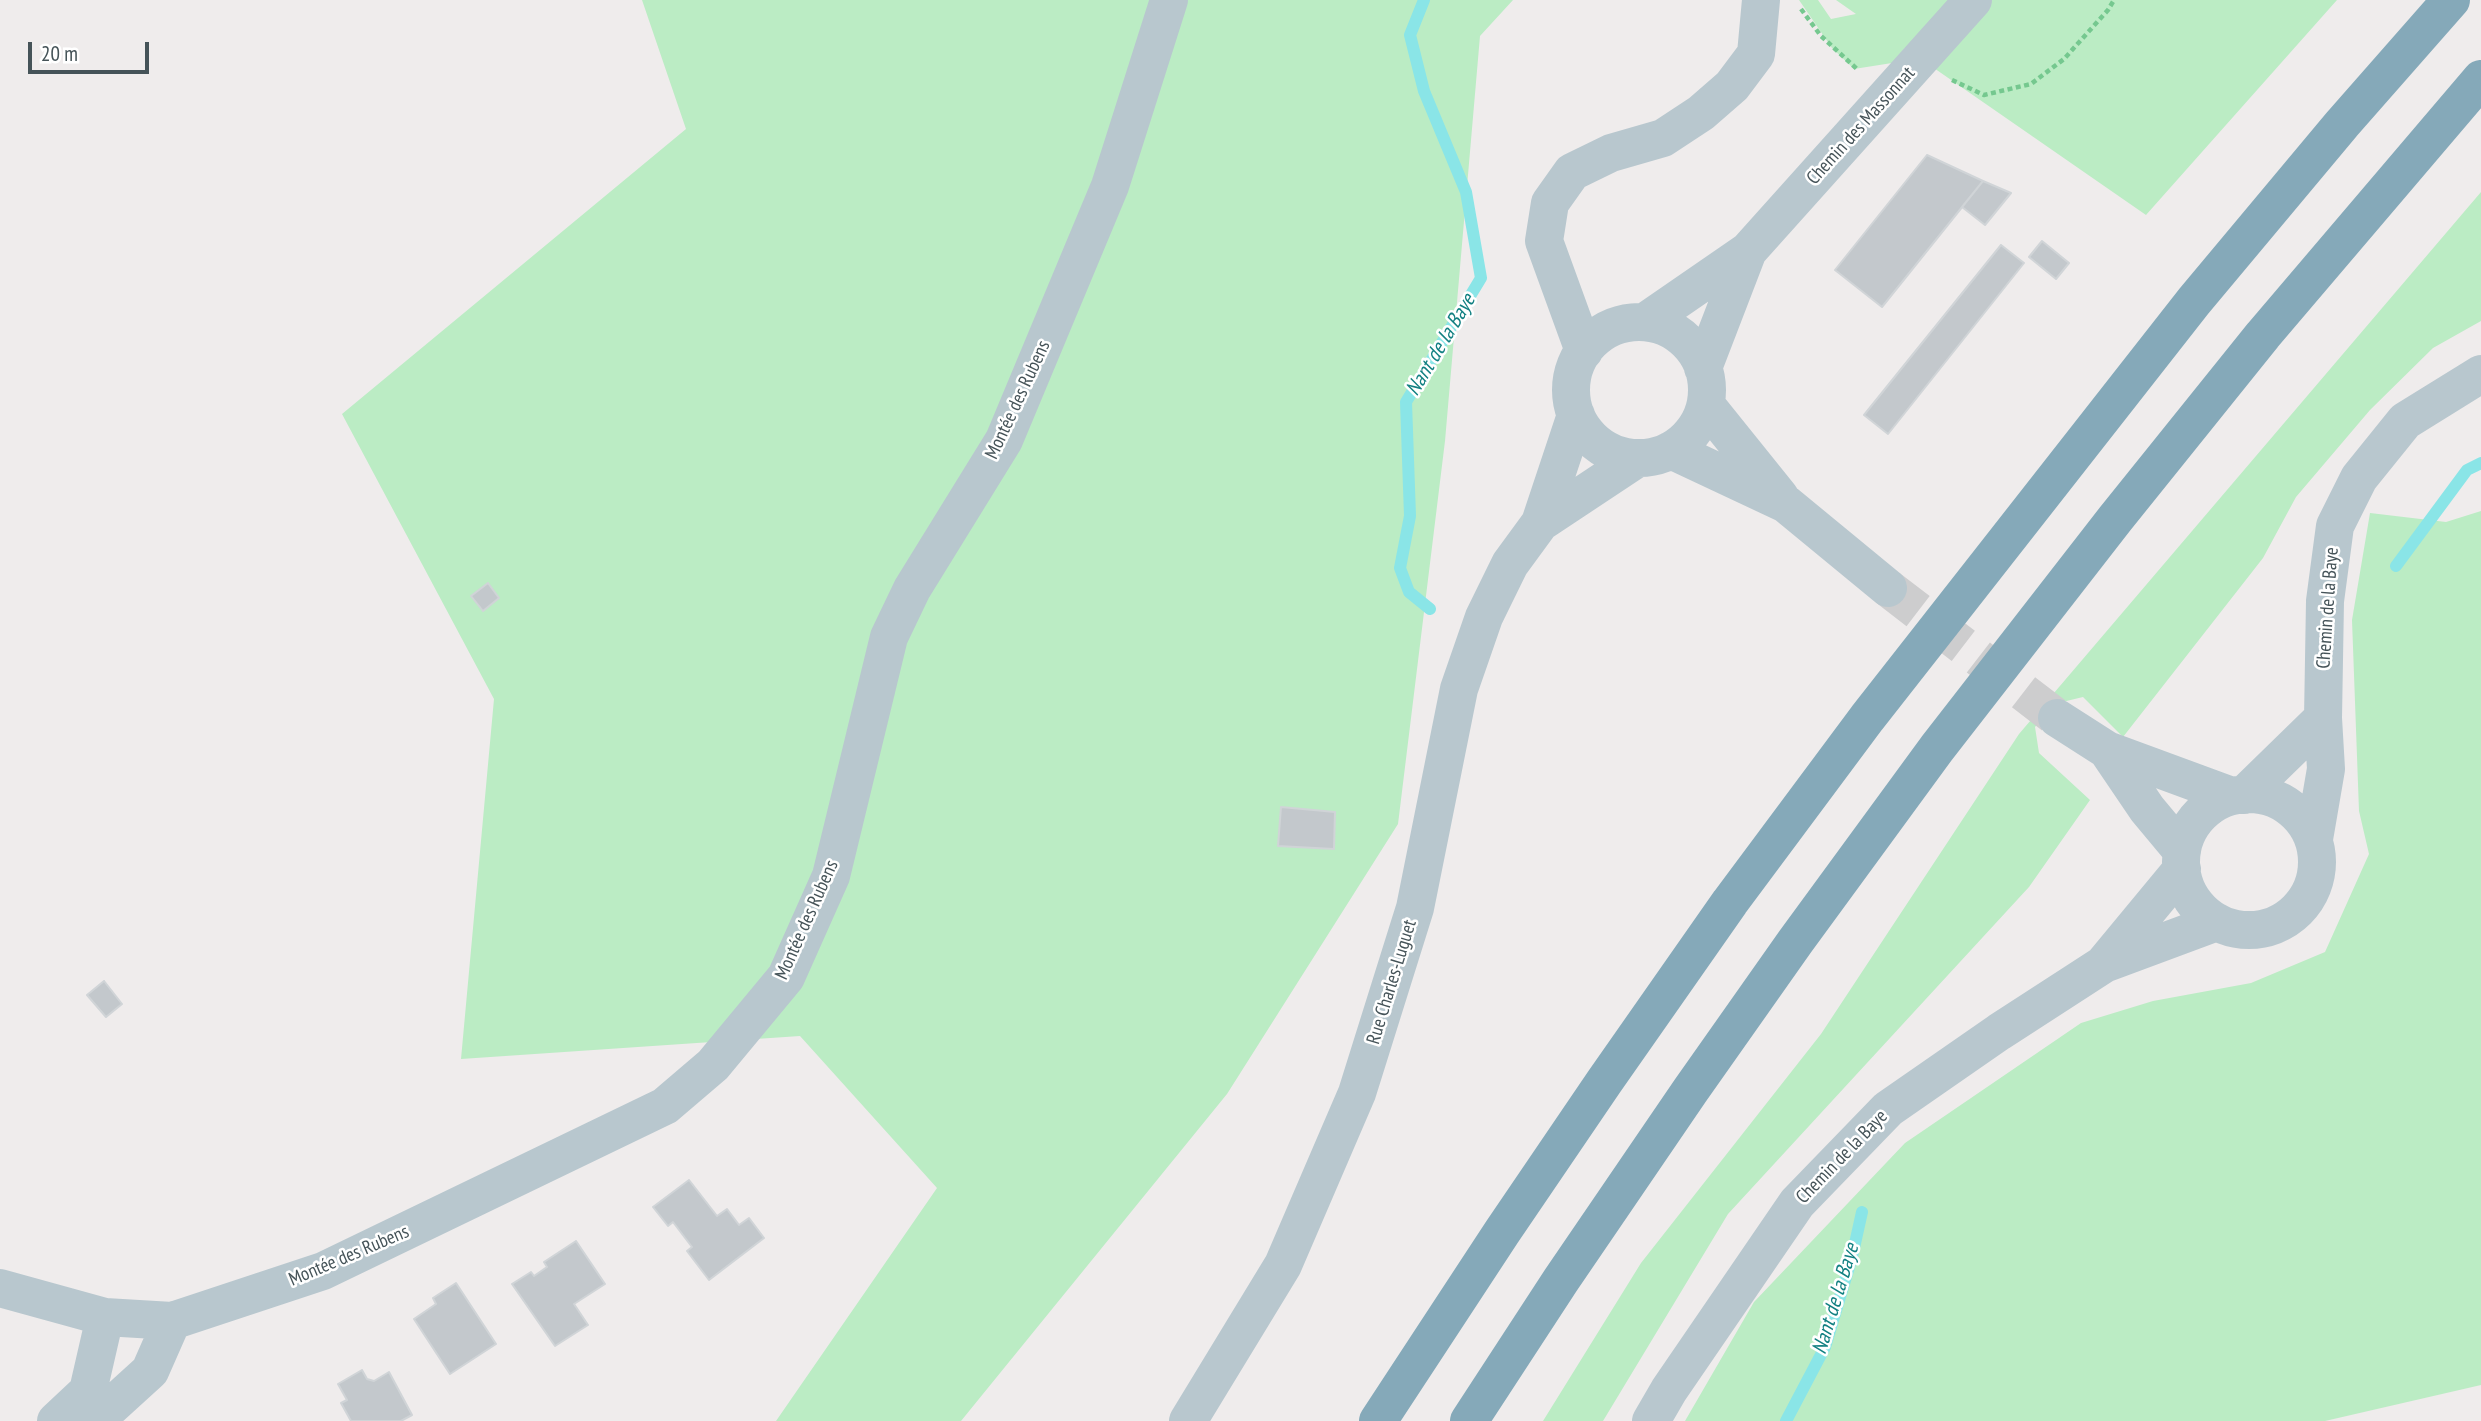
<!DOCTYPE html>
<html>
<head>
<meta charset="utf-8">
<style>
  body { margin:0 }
  #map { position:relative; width:2481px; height:1421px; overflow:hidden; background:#efecec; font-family:"PT Sans Narrow",sans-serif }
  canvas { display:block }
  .scale { position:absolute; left:28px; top:42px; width:121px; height:32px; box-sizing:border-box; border:4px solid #455358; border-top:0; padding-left:9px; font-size:21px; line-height:24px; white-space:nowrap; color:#455358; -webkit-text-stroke:5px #fff; paint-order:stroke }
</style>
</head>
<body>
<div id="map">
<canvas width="2481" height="1421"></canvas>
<div class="scale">20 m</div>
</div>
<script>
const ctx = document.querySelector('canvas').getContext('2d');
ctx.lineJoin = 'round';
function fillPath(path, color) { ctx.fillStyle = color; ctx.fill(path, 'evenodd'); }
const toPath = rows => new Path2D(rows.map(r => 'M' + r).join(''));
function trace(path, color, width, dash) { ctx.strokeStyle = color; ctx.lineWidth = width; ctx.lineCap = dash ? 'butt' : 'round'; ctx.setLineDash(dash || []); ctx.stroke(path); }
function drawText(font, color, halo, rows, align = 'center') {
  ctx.font = font + ' "PT Sans Narrow",sans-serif'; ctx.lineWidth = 5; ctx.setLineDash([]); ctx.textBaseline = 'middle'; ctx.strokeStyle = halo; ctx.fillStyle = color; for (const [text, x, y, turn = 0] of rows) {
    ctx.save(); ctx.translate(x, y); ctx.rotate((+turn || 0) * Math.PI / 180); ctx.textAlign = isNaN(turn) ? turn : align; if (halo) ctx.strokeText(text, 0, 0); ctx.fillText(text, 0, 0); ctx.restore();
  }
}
fillPath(toPath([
  [642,0,1513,0,1480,36,1445,441,1398,824,1227,1094,961,1421,776,1421,937,1188,800,1036,461,1059,494,699,342,414,686,129],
  [1799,0,1818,0,1831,19,1856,14,1836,0,2337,0,2146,215,1905,48,1892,63,1854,69,1832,48],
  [2481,192,2481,321,2433,348,2370,410,2296,497,2263,558,2123,737,2083,697,2054,704,2035,727,2039,753,2090,800,2029,887,1728,1214,1603,1421,1543,1421,1641,1263,1821,1034,2019,734],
  [2481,511,2481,1385,2325,1421,1685,1421,1754,1302,1905,1143,2081,1023,2153,1001,2251,983,2325,952,2369,854,2359,811,2352,620,2370,513,2446,522]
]), '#bbecc4');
trace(toPath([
  [1424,0,1410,35,1424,91,1466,192,1481,278,1406,402,1410,516,1400,568,1409,592,1430,609],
  [2396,566,2467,470,2481,463],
  [1786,1421,1825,1347,1852,1257,1862,1212]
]), '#8ae5e7', 12);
const building = toPath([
  [1927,155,1983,181,1882,307,1835,270,1927,155],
  [1983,181,2011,193,1985,225,1962,207,1983,181],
  [2042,241,2069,263,2056,279,2029,257,2042,241],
  [2001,245,2024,263,1888,434,1864,415,2001,245],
  [488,583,499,598,483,611,471,596,488,583],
  [1281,807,1335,812,1334,849,1278,846,1281,807],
  [104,981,122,1004,106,1017,87,995,104,981],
  [689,1180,717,1216,727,1209,739,1225,749,1218,764,1238,709,1280,687,1251,692,1247,673,1222,668,1226,653,1207,689,1180],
  [576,1241,605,1284,574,1304,588,1325,555,1346,512,1284,531,1272,534,1276,547,1267,544,1262,576,1241],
  [456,1283,496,1344,450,1374,414,1319,436,1304,433,1298,456,1283],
  [362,1370,367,1379,374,1381,389,1372,412,1415,401,1421,351,1421,341,1403,347,1400,338,1384,362,1370]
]);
fillPath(building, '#c3c8cc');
trace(building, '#d0d4d7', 2);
trace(toPath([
  [1888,588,2057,718]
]), '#cdcdce', 38, [38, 19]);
trace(toPath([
  [1801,9,1821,36,1857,69],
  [1952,80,1984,95,2031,84,2064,59,2108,10,2114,0]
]), '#75c88f', 4.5, [5, 3.5]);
trace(toPath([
  [1645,322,1748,251,1973,0],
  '1571 390a68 68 0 1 1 136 0a68 68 0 1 1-136 0Z',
  [1584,351,1544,241,1550,203,1572,172,1611,153,1663,138,1701,113,1732,86,1756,54,1761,0],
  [1703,368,1748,251],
  [1706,405,1780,497],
  [1671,450,1786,504,1888,588],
  [1540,523,1638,458],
  [2057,718,2107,750,2232,796],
  [2107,750,2147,809,2182,851],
  '2181 862a68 68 0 1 1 136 0a68 68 0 1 1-136 0Z',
  [2244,795,2323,718],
  [2314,839,2326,769,2323,718,2325,601,2335,526,2359,478,2405,421,2481,374],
  [2105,962,2182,869],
  [0,1288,105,1317,172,1321,323,1271,665,1106,713,1065,786,977,831,876,889,637,912,589,1004,440,1110,186,1169,0],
  [56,1421,88,1391,105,1317],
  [95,1421,150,1371,172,1321],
  [1188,1421,1283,1265,1357,1093,1415,908,1459,689,1484,617,1510,564,1540,523,1576,415],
  [1651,1421,1669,1390,1797,1203,1888,1109,1999,1032,2104,964,2217,922]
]), '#b8c7ce', 38);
trace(toPath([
  [1378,1421,1502,1232,1604,1082,1730,902,1867,718,2194,301,2342,124,2451,0],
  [1469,1421,1561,1280,1690,1091,1795,942,1937,748,2115,519,2263,335,2481,79]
]), '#85a9b9', 38);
drawText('19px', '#455358', '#fff', [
  ["Chemin des Massonnat",1861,126,-48],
  ["Montée des Rubens",1018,400,-65],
  ["Chemin de la Baye",2328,608,-86],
  ["Montée des Rubens",807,920,-66],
  ["Rue Charles-Luguet",1392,982,-73],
  ["Chemin de la Baye",1842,1157,-46],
  ["Montée des Rubens",349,1256,-23]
]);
drawText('italic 21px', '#128082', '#fff', [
  ["Nant de la Baye",1441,345,-59],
  ["Nant de la Baye",1836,1299,-73]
]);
</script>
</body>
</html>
